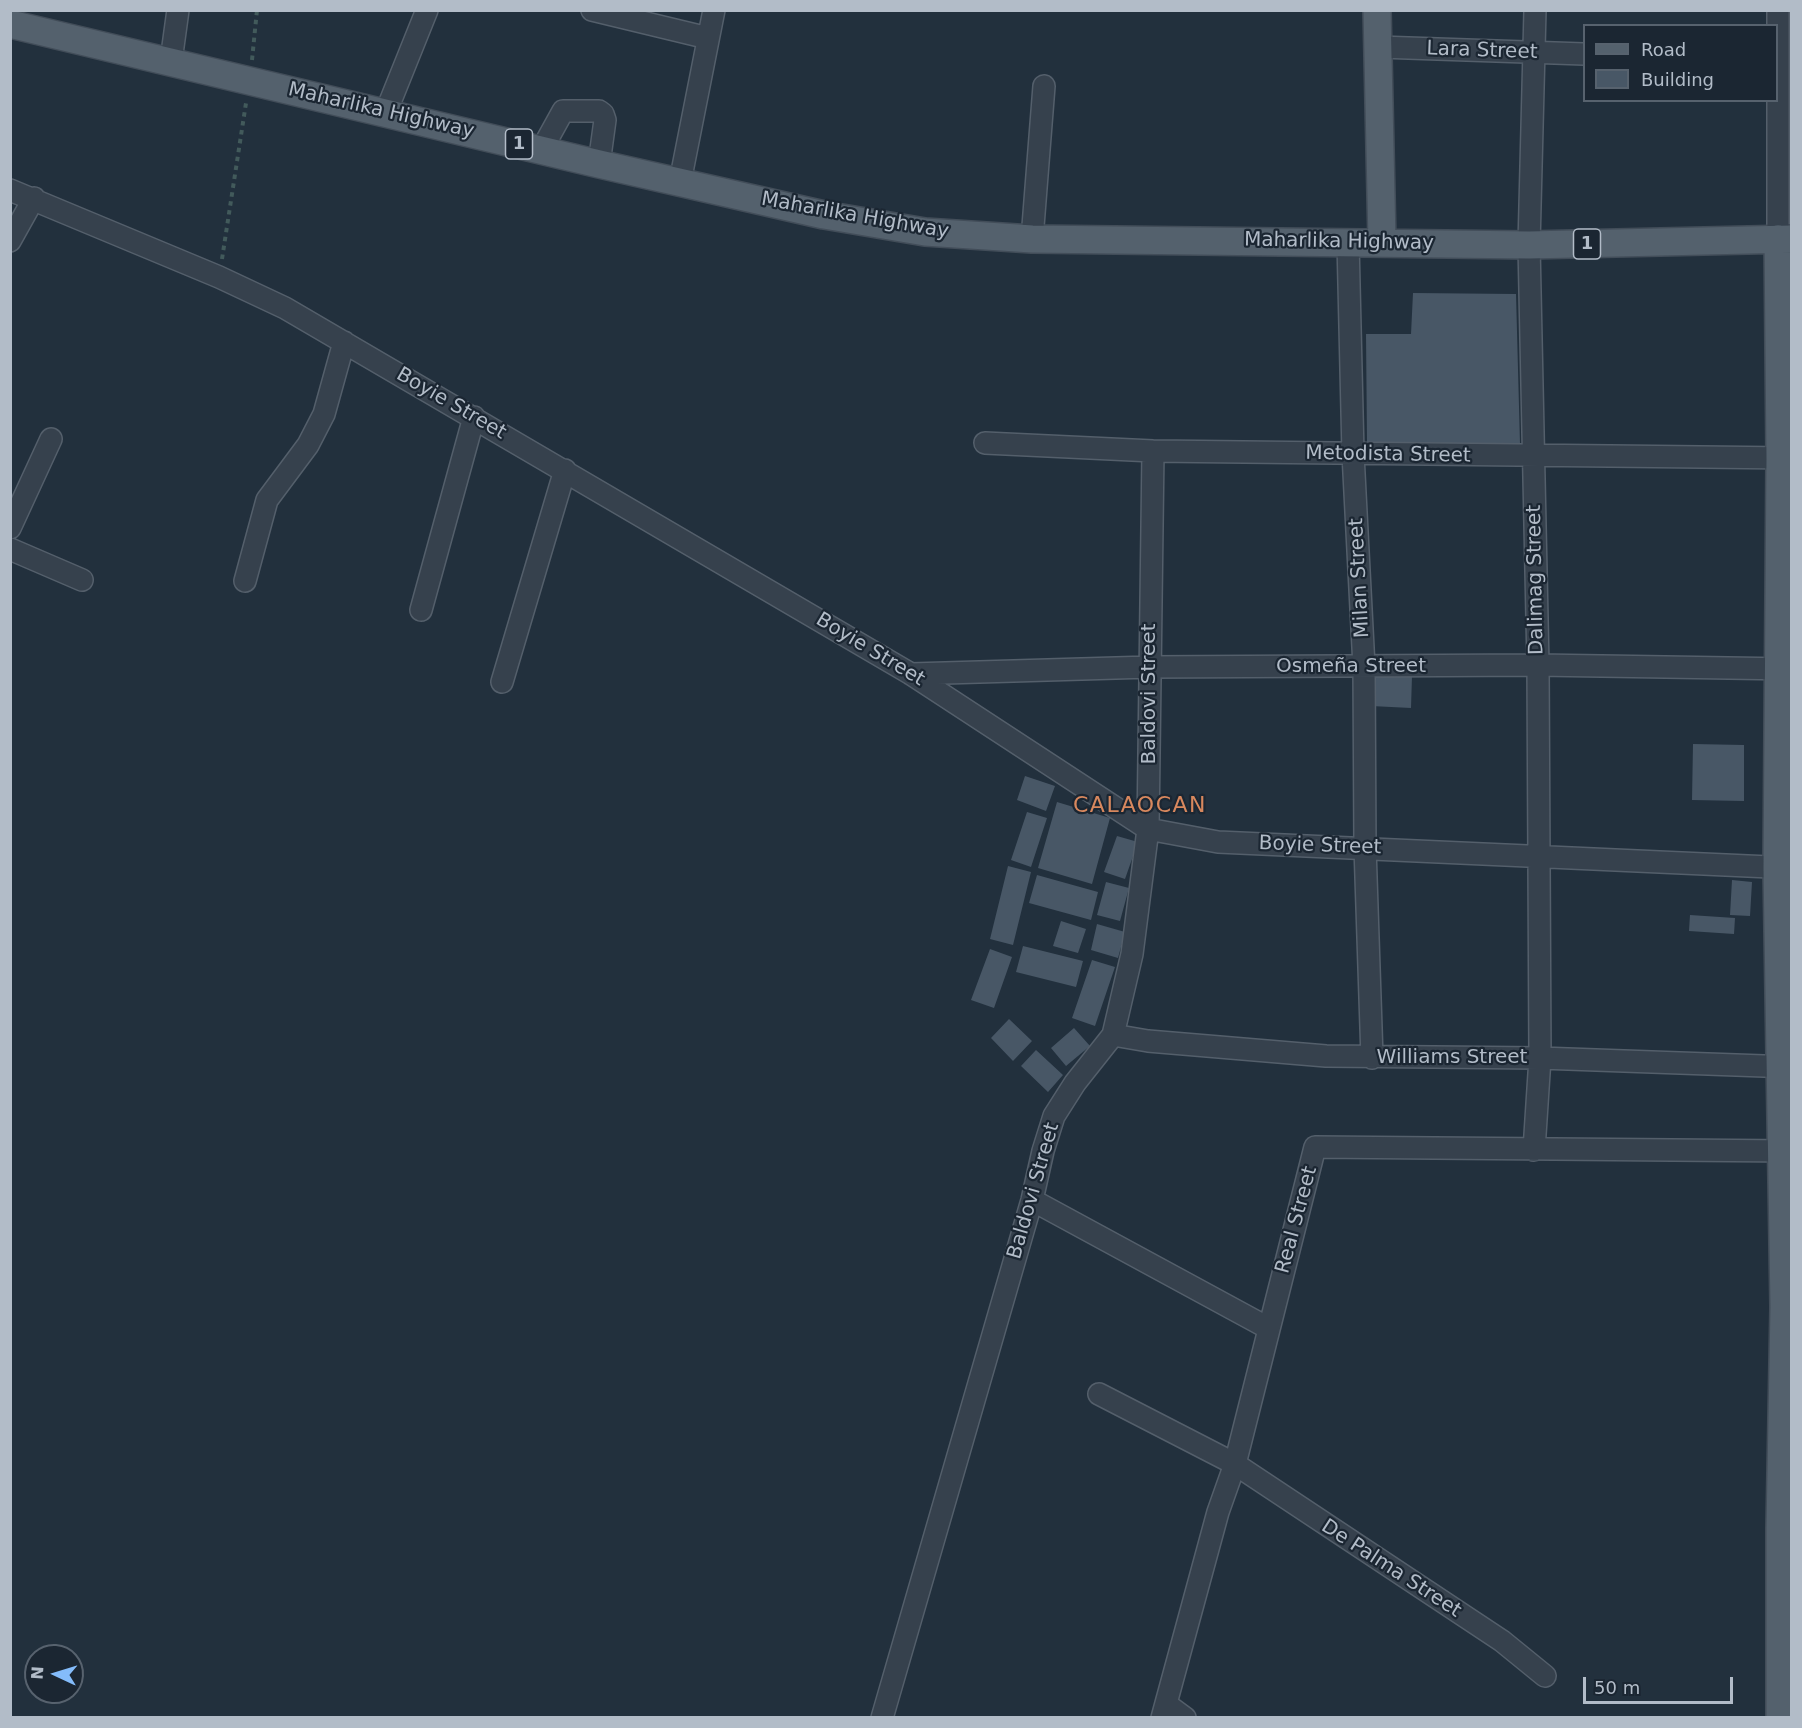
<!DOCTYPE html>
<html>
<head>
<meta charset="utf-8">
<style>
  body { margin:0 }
  #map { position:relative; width:1802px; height:1728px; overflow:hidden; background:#22303d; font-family:"DejaVu Sans",sans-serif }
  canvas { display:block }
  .frame { position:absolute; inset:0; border:12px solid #b2bcc8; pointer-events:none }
  .legend { position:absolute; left:1583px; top:24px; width:195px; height:78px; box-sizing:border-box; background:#1b2632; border:2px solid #57626e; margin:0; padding:8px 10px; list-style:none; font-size:18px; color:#b2bcc8 }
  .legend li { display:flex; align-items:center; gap:12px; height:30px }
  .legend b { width:30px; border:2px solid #57626e }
  .north { position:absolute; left:24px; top:1644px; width:60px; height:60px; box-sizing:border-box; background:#1b2632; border:2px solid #57626e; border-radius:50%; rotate:274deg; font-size:16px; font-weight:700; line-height:24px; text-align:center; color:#b2bcc8 }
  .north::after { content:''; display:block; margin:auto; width:21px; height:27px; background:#84bcfb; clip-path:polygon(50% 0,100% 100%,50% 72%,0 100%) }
  .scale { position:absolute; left:1583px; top:1677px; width:150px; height:27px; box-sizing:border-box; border:3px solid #b2bcc8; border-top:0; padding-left:8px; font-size:18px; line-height:21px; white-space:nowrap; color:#b2bcc8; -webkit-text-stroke:4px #1b2632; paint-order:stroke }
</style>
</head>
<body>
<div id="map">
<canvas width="1802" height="1728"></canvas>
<div class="frame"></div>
<ul class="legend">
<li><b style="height:8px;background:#54616d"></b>Road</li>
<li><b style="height:16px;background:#485766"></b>Building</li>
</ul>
<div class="north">N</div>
<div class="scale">50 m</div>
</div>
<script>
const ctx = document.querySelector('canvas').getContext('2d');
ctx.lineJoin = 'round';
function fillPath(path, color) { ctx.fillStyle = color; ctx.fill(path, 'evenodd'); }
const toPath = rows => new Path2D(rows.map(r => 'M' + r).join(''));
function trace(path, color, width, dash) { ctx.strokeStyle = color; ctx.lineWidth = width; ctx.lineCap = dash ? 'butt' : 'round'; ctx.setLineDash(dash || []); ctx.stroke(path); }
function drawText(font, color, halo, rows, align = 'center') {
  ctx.font = font + ' "DejaVu Sans",sans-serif'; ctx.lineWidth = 4.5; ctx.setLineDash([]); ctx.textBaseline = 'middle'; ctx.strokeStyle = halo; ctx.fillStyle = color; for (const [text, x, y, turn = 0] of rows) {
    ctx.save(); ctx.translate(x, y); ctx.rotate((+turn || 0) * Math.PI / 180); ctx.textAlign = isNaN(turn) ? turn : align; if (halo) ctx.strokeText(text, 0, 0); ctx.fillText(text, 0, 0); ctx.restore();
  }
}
fillPath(toPath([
  [1413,293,1516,294,1520,444,1367,442,1366,334,1411,334],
  [1371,675,1412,676,1411,708,1371,706],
  [1693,744,1744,745,1744,801,1692,800],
  [1025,776,1055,786,1046,811,1017,800],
  [1057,802,1110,818,1092,884,1038,868],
  [1027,812,1047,818,1031,867,1011,860],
  [1117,836,1138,842,1125,879,1104,872],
  [1008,866,1031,872,1013,945,990,939],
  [1037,875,1098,892,1091,920,1029,903],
  [1732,880,1752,882,1750,916,1730,915],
  [1106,882,1129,888,1120,921,1097,915],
  [1690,915,1735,918,1734,934,1689,931],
  [1061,921,1086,929,1078,953,1053,946],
  [1097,924,1125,932,1118,958,1091,950],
  [1023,946,1083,961,1076,987,1016,972],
  [990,949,1012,957,994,1008,971,1000],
  [1092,960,1115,967,1095,1026,1072,1018],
  [1009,1019,1032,1041,1013,1061,991,1038],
  [1074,1028,1090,1046,1066,1066,1051,1048],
  [1036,1050,1063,1075,1048,1092,1021,1066]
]), '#485766');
const minor = toPath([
  [592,10,708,38],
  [1379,47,1584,54],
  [171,61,178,10],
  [386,112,427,10],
  [542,149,563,111,599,111,603,114,605,120,599,164],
  [680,182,714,10],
  [10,190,219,277,285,308,911,674,1148,829,1218,842,1792,868],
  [1032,239,1044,86],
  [1778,239,1778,10],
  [10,241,34,198],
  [1348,242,1353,454,1364,667,1365,847,1372,1058],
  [985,443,1153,451,1792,458],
  [10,528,51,439],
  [10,549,82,580],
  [245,581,267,500,308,445,324,414,344,342],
  [421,610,474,417],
  [911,674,1150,667,1538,665,1792,669],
  [502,682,565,470],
  [1113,1035,1148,1041,1326,1056,1540,1058,1792,1067],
  [1534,1150,1540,1058,1538,665,1529,245,1535,10],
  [1032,1200,1268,1328],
  [1099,1394,1235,1464,1502,1641,1545,1676],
  [1166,1704,1185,1718],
  [882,1718,1032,1200,1043,1151,1054,1116,1075,1083,1113,1035,1132,954,1148,829,1153,451],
  [1162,1718,1218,1512,1235,1464,1315,1147,1792,1151]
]);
const major = toPath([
  [1377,10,1382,242],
  [10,24,599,164,824,215,925,232,1032,239,1529,245,1792,239],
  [1778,239,1780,458,1777,868,1784,1307,1780,1528,1780,1718]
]);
trace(minor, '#545f6b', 24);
trace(major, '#424d59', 30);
trace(toPath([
  [252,60,257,10],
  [222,259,246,103]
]), '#425a5b', 4, [4.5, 4.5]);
trace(minor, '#36414d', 21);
trace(major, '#54616d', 27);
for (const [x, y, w] of [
  [519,144,27],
  [1587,244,27]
]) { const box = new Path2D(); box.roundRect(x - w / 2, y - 15, w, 30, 4.5); ctx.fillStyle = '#1b2632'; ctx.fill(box); trace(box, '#b2bcc8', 1.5); }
drawText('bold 18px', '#b2bcc8', null, [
  ["1",519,144],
  ["1",1587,244]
]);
drawText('20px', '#b2bcc8', '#1b2632', [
  ["Lara Street",1482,51,2],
  ["Maharlika Highway",381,111,13],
  ["Maharlika Highway",855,216,10],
  ["Maharlika Highway",1339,242,1],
  ["Boyie Street",451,404,30],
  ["Metodista Street",1388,455,1],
  ["Milan Street",1360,578,-93],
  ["Dalimag Street",1536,580,-91],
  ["Boyie Street",870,650,31],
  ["Osmeña Street",1351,667],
  ["Baldovi Street",1150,694,-90],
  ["Boyie Street",1320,846,2],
  ["Williams Street",1452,1058],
  ["Baldovi Street",1034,1191,-74],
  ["Real Street",1297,1220,-75],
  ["De Palma Street",1391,1569,33]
]);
ctx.letterSpacing = '1.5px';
drawText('22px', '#d8885e', '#1b2632', [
  ["CALAOCAN",1140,806]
]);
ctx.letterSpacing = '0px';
</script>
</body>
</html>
